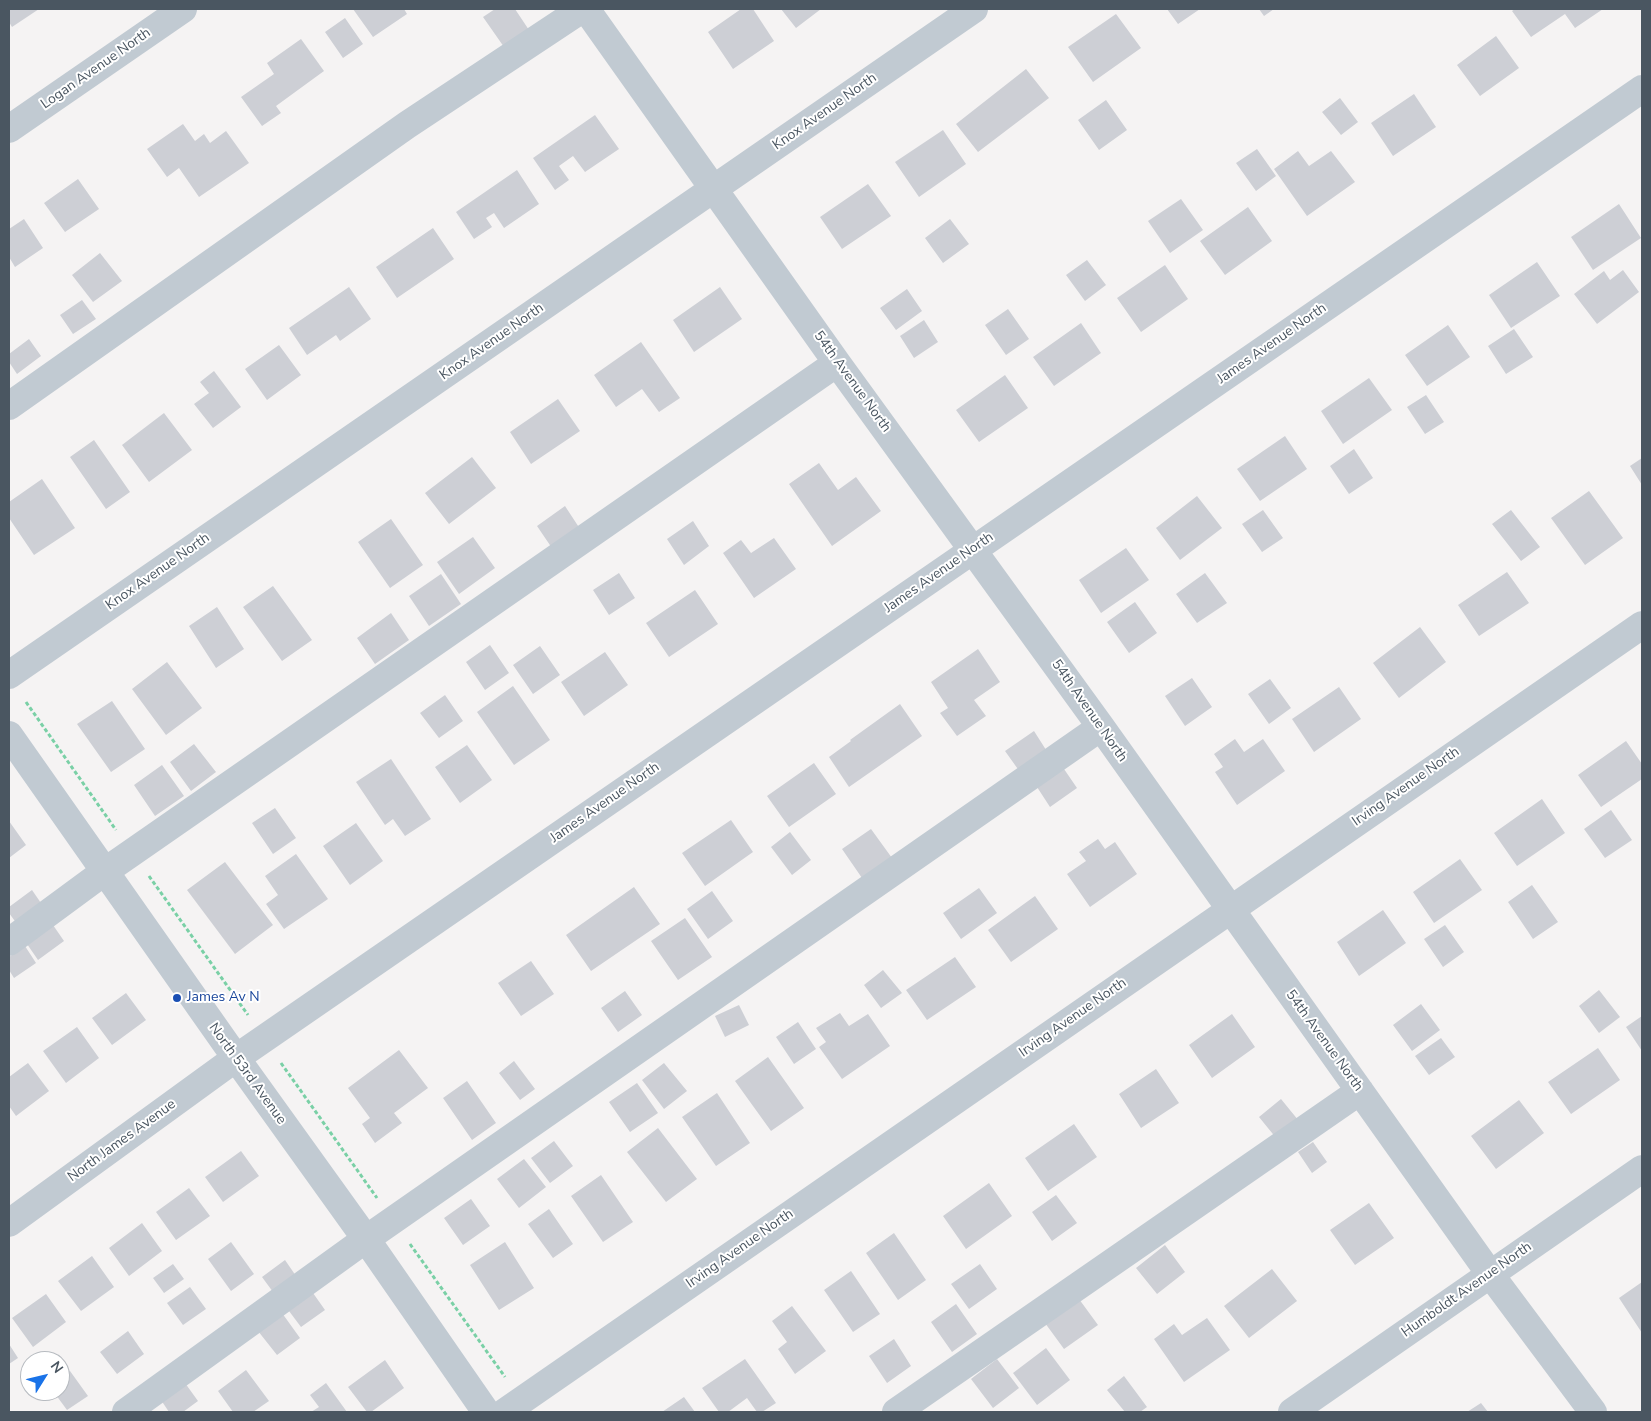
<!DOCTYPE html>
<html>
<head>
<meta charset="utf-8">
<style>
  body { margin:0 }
  #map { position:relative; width:1651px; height:1421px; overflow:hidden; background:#f5f3f3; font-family:"Nunito Sans",sans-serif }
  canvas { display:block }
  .frame { position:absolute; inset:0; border:10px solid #4a5661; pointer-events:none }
  .north { position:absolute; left:20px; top:1351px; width:50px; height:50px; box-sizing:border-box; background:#fff; border:1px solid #b7bbc0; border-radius:50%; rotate:54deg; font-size:14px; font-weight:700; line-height:20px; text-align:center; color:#4a5661 }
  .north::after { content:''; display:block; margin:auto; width:18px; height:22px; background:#1a73e8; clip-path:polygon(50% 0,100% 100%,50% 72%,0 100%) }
</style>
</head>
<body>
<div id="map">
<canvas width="1651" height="1421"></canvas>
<div class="frame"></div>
<div class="north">N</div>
</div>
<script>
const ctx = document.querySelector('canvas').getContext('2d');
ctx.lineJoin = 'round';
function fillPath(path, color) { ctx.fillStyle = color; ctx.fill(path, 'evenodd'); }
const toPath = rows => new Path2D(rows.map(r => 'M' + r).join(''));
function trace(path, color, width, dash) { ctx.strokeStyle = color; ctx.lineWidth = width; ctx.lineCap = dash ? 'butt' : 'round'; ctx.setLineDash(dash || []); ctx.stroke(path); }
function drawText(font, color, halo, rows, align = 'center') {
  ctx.font = font + ' "Nunito Sans",sans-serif'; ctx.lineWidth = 4; ctx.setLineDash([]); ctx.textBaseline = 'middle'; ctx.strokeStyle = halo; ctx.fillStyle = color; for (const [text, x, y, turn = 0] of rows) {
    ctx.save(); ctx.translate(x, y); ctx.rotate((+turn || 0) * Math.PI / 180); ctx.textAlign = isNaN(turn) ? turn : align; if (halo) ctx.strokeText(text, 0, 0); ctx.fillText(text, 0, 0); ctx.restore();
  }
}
fillPath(toPath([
  [9,9,39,9,12,27,9,22],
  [353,9,404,9,407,14,373,37],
  [495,9,515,9,529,30,504,47,483,17],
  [741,9,753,9,774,41,733,69,708,32],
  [781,9,821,9,796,28],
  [1167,9,1200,9,1178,24],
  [1259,9,1274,9,1264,16],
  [1515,9,1603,9,1575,28,1565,14,1531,37,1512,11],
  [1116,14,1141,48,1093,82,1068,47],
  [345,18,363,44,343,58,325,32],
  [1496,36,1519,68,1480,96,1457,65],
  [301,39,324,71,276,106,281,113,262,126,241,97,274,74,267,63],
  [1026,69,1049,98,978,152,956,124],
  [1414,94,1436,127,1393,156,1371,123],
  [1340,98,1358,122,1341,135,1322,112],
  [1106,100,1127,130,1099,150,1078,120],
  [595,115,619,149,585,172,573,156,559,166,569,180,555,190,533,158],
  [183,124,195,141,204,134,210,143,226,131,249,163,199,197,179,168,167,177,147,149],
  [943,130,966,164,919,197,895,162],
  [1257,149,1276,176,1256,191,1236,163],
  [1298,151,1309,166,1331,151,1355,182,1307,216,1274,169],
  [517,170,539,204,504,228,494,213,486,218,492,227,474,239,456,212],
  [78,179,99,209,65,232,44,203],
  [868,184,891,216,842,249,820,217],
  [1181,199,1203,230,1170,253,1148,221],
  [1619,204,1641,238,1593,270,1571,237],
  [1248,207,1272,241,1225,275,1200,241],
  [24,219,43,248,15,267,9,257,9,229],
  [950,219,969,244,943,263,925,238],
  [433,228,454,259,397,298,376,267],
  [100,253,122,281,93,302,72,275],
  [1087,260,1106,285,1085,301,1066,275],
  [1537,262,1560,296,1511,328,1489,295],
  [1165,265,1188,299,1141,332,1117,298],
  [1623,270,1639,292,1597,324,1574,294,1604,271,1610,280],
  [349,287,371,319,340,341,336,335,307,355,289,328],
  [720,287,742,319,694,352,673,320],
  [907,289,922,311,896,330,880,308],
  [82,300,96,319,73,334,60,315],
  [1008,309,1029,339,1006,355,985,325],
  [924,320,938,342,914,358,900,336],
  [1081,323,1101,353,1054,386,1033,357],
  [1448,325,1470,357,1427,386,1405,355],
  [1514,329,1533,357,1506,374,1488,346],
  [29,339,41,356,17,374,9,362,9,354],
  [641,342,680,398,659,412,642,389,616,407,594,375],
  [279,345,301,375,267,400,245,369],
  [214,371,241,407,213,428,194,404,209,393,200,382],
  [1005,375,1028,408,979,442,956,410],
  [1369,378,1392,410,1343,444,1321,411],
  [1426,395,1444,422,1425,434,1407,407],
  [558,399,580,431,531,464,510,432],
  [164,413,192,450,149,482,122,445],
  [1285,436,1307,469,1260,501,1237,469],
  [94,440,130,492,106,509,70,457],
  [1354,449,1373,478,1349,494,1330,466],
  [472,457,496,488,449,524,425,493],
  [1642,458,1642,485,1630,466],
  [819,463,838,490,856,477,881,511,832,546,789,484],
  [42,479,75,528,34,555,9,518,9,502],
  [1589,491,1623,538,1585,565,1551,518],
  [1197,496,1222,528,1180,560,1156,528],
  [565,506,584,535,556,554,537,526],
  [1263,510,1283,538,1262,552,1242,524],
  [1511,510,1540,547,1521,561,1492,524],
  [391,519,423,565,390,588,358,542],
  [693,521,709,546,684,565,667,539],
  [473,537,495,568,459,594,437,562],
  [774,538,796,569,754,598,723,553,741,540,751,553],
  [1126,548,1149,580,1101,613,1079,580],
  [1507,572,1529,603,1479,636,1458,605],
  [619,573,635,598,609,615,593,590],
  [1205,573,1227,603,1197,623,1176,594],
  [441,574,461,604,429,626,409,596],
  [273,586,312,640,282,661,243,607],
  [695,590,718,624,669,657,646,623],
  [1135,602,1157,633,1129,653,1107,622],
  [217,607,244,649,216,668,189,626],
  [391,613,409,640,375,664,357,638],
  [1420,627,1446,662,1399,698,1373,663],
  [490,645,509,673,485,690,466,662],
  [540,646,560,675,533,694,513,665],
  [978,649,1000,682,974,700,986,716,957,736,940,713,948,708,931,682],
  [605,652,628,685,584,716,561,682],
  [167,662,202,708,166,735,132,689],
  [1192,678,1212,707,1185,726,1165,696],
  [1270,679,1291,708,1269,724,1248,694],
  [513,686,550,740,514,765,477,712],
  [1339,687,1361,719,1314,752,1292,719],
  [445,695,463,721,439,738,420,713],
  [112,701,145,749,111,772,77,724],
  [900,704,922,736,849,787,829,757,851,741,850,740],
  [1034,731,1048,753,1020,772,1005,751],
  [1235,739,1244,752,1263,739,1285,771,1237,805,1215,772,1223,767,1214,754],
  [1626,741,1642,764,1642,779,1601,807,1578,775],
  [194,744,216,772,191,791,170,762],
  [467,745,492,780,460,803,435,767],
  [391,759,431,819,405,836,393,819,385,825,356,782],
  [814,763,836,794,789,827,767,796],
  [162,765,184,796,155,816,134,785],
  [1064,769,1077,788,1050,807,1037,787],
  [1542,799,1565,833,1517,866,1494,833],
  [275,808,296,838,273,854,252,823],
  [1611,810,1632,840,1605,858,1584,829],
  [731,820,753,852,705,886,682,853],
  [9,821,26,845,9,858],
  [356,823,383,861,350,885,323,846],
  [871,829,892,858,862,878,842,849],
  [790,832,811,860,792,875,771,847],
  [1098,839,1105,849,1115,842,1137,874,1090,907,1067,874,1086,861,1079,852],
  [296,854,328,899,284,929,266,904,278,895,265,876],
  [1460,859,1482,890,1434,923,1413,892],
  [225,862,273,925,235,954,187,890],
  [1532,885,1558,922,1533,939,1508,902],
  [634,887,660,924,591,971,566,935],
  [979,888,997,913,961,939,943,913],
  [32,890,43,906,17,924,9,913,9,907],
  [712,891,733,921,708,939,687,909],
  [1035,896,1058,929,1011,962,988,930],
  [1383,910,1406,943,1359,976,1337,942],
  [685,918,712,957,678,980,651,941],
  [53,925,64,941,38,960,27,944],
  [1445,925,1464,952,1443,967,1424,939],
  [25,946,36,963,14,978,9,970,9,957],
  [955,957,976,987,927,1020,906,990],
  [531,961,554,994,521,1016,498,983],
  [883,970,902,993,881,1008,864,985],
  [1599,990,1620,1017,1599,1033,1579,1006],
  [625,991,642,1015,618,1032,601,1008],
  [126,993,146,1020,112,1045,92,1018],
  [1421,1004,1440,1030,1412,1051,1393,1025],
  [739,1005,749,1025,725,1037,715,1016],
  [840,1013,849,1026,868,1014,890,1046,842,1079,819,1047,826,1042,816,1028],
  [1232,1014,1255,1047,1212,1078,1189,1045],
  [1642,1016,1642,1051,1626,1027],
  [798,1022,816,1049,794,1064,776,1037],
  [77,1027,99,1058,66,1083,43,1051],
  [1441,1038,1455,1057,1429,1075,1415,1056],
  [1598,1048,1620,1080,1571,1114,1548,1082],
  [399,1050,428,1088,394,1113,402,1123,375,1143,362,1124,370,1118,348,1088],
  [768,1057,804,1108,771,1131,735,1081],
  [514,1061,535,1089,520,1100,499,1073],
  [28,1063,49,1091,16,1116,9,1106,9,1077],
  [664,1063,687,1091,664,1109,642,1080],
  [1156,1069,1179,1103,1141,1128,1119,1094],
  [467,1081,496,1123,472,1140,443,1098],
  [637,1083,658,1113,630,1132,609,1102],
  [717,1093,750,1143,716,1166,682,1117],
  [1281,1099,1303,1126,1281,1144,1259,1117],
  [1519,1100,1544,1133,1496,1169,1471,1136],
  [1074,1124,1097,1157,1048,1191,1025,1158],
  [658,1128,697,1179,666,1202,627,1152],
  [554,1141,573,1166,550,1183,531,1158],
  [1313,1142,1327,1162,1312,1173,1298,1152],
  [241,1151,259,1176,223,1202,205,1177],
  [524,1159,546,1187,519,1208,497,1179],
  [601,1175,633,1222,603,1242,571,1196],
  [989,1183,1012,1216,966,1249,943,1216],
  [189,1188,210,1216,176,1240,156,1212],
  [1056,1195,1077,1223,1052,1241,1032,1212],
  [471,1199,490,1226,463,1245,444,1218],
  [1369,1203,1394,1238,1355,1265,1330,1230],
  [549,1209,573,1244,553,1258,528,1224],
  [142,1223,162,1251,129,1276,109,1248],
  [894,1233,926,1280,898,1300,866,1253],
  [231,1242,254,1274,231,1291,208,1259],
  [505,1242,534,1288,499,1310,470,1265],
  [1165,1245,1185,1272,1157,1294,1136,1268],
  [92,1256,114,1287,81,1311,58,1281],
  [285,1260,296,1276,273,1292,262,1277],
  [173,1264,184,1279,164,1293,153,1278],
  [980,1264,997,1289,969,1309,951,1284],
  [1272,1269,1297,1301,1249,1338,1224,1306],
  [851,1271,880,1314,853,1332,824,1290],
  [1642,1282,1642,1333,1619,1298],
  [190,1287,206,1309,183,1325,167,1303],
  [313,1293,325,1310,301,1327,289,1311],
  [46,1294,66,1322,33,1347,12,1318],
  [1079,1299,1098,1325,1064,1349,1045,1323],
  [956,1304,977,1334,952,1352,931,1322],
  [792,1306,826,1351,795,1374,778,1349,787,1342,772,1321],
  [282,1313,300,1338,277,1355,258,1331],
  [1207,1318,1230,1350,1184,1382,1154,1339,1174,1324,1182,1335],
  [128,1331,144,1354,117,1374,100,1352],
  [894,1339,911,1366,887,1383,869,1356],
  [9,1344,18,1358,9,1364],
  [1046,1348,1070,1380,1037,1405,1013,1373],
  [745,1359,776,1403,762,1412,757,1412,747,1398,728,1412,719,1412,702,1388],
  [997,1359,1019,1388,993,1408,971,1379],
  [385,1360,404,1388,371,1412,367,1412,348,1387],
  [246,1370,269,1401,253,1412,233,1412,218,1391],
  [70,1371,88,1396,67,1410,53,1391,60,1391,60,1378],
  [1124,1376,1147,1407,1140,1412,1125,1412,1107,1390],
  [185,1383,198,1401,183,1412,169,1412,161,1400],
  [326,1383,347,1412,311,1412,319,1407,310,1395],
  [684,1397,695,1412,662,1412],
  [1481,1403,1488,1412,1467,1412]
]), '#cdcfd5');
trace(toPath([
  [26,702,116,830],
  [149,876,248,1015],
  [281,1063,377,1198],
  [410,1244,505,1377]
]), '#7ad0a6', 3, [4, 2.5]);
trace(toPath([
  [586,9,837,363,1101,727,1490,1274,1593,1412],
  [9,129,183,9],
  [9,406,407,125,582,9],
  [9,675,974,9],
  [9,735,236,1058,366,1239,486,1412],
  [9,942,104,872,837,363],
  [9,1223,236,1058,1642,89],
  [126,1412,366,1239,1101,727],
  [505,1412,1642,625],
  [896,1412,1360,1091],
  [1292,1412,1642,1169]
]), '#c1cad2', 28);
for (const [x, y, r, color] of [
  [177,998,5,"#1a4fb4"]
]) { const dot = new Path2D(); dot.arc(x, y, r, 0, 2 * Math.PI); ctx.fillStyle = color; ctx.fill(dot); trace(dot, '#fff', 2); }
drawText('14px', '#4a5661', '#fff', [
  ["Logan Avenue North",96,69,-35],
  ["Knox Avenue North",825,112,-35],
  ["Knox Avenue North",492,342,-35],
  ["James Avenue North",1272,344,-35],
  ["54th Avenue North",852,382,54],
  ["Knox Avenue North",158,572,-35],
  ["James Avenue North",939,573,-35],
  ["54th Avenue North",1089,711,55],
  ["Irving Avenue North",1406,787,-35],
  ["James Avenue North",605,803,-35],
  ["Irving Avenue North",1073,1018,-35],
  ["54th Avenue North",1324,1041,54],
  ["North 53rd Avenue",247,1074,54],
  ["North James Avenue",122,1141,-36],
  ["Irving Avenue North",740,1249,-35],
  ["Humboldt Avenue North",1467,1290,-35]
]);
drawText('14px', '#164399', '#fff', [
  ["James Av N",187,998]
], 'left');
</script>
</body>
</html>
